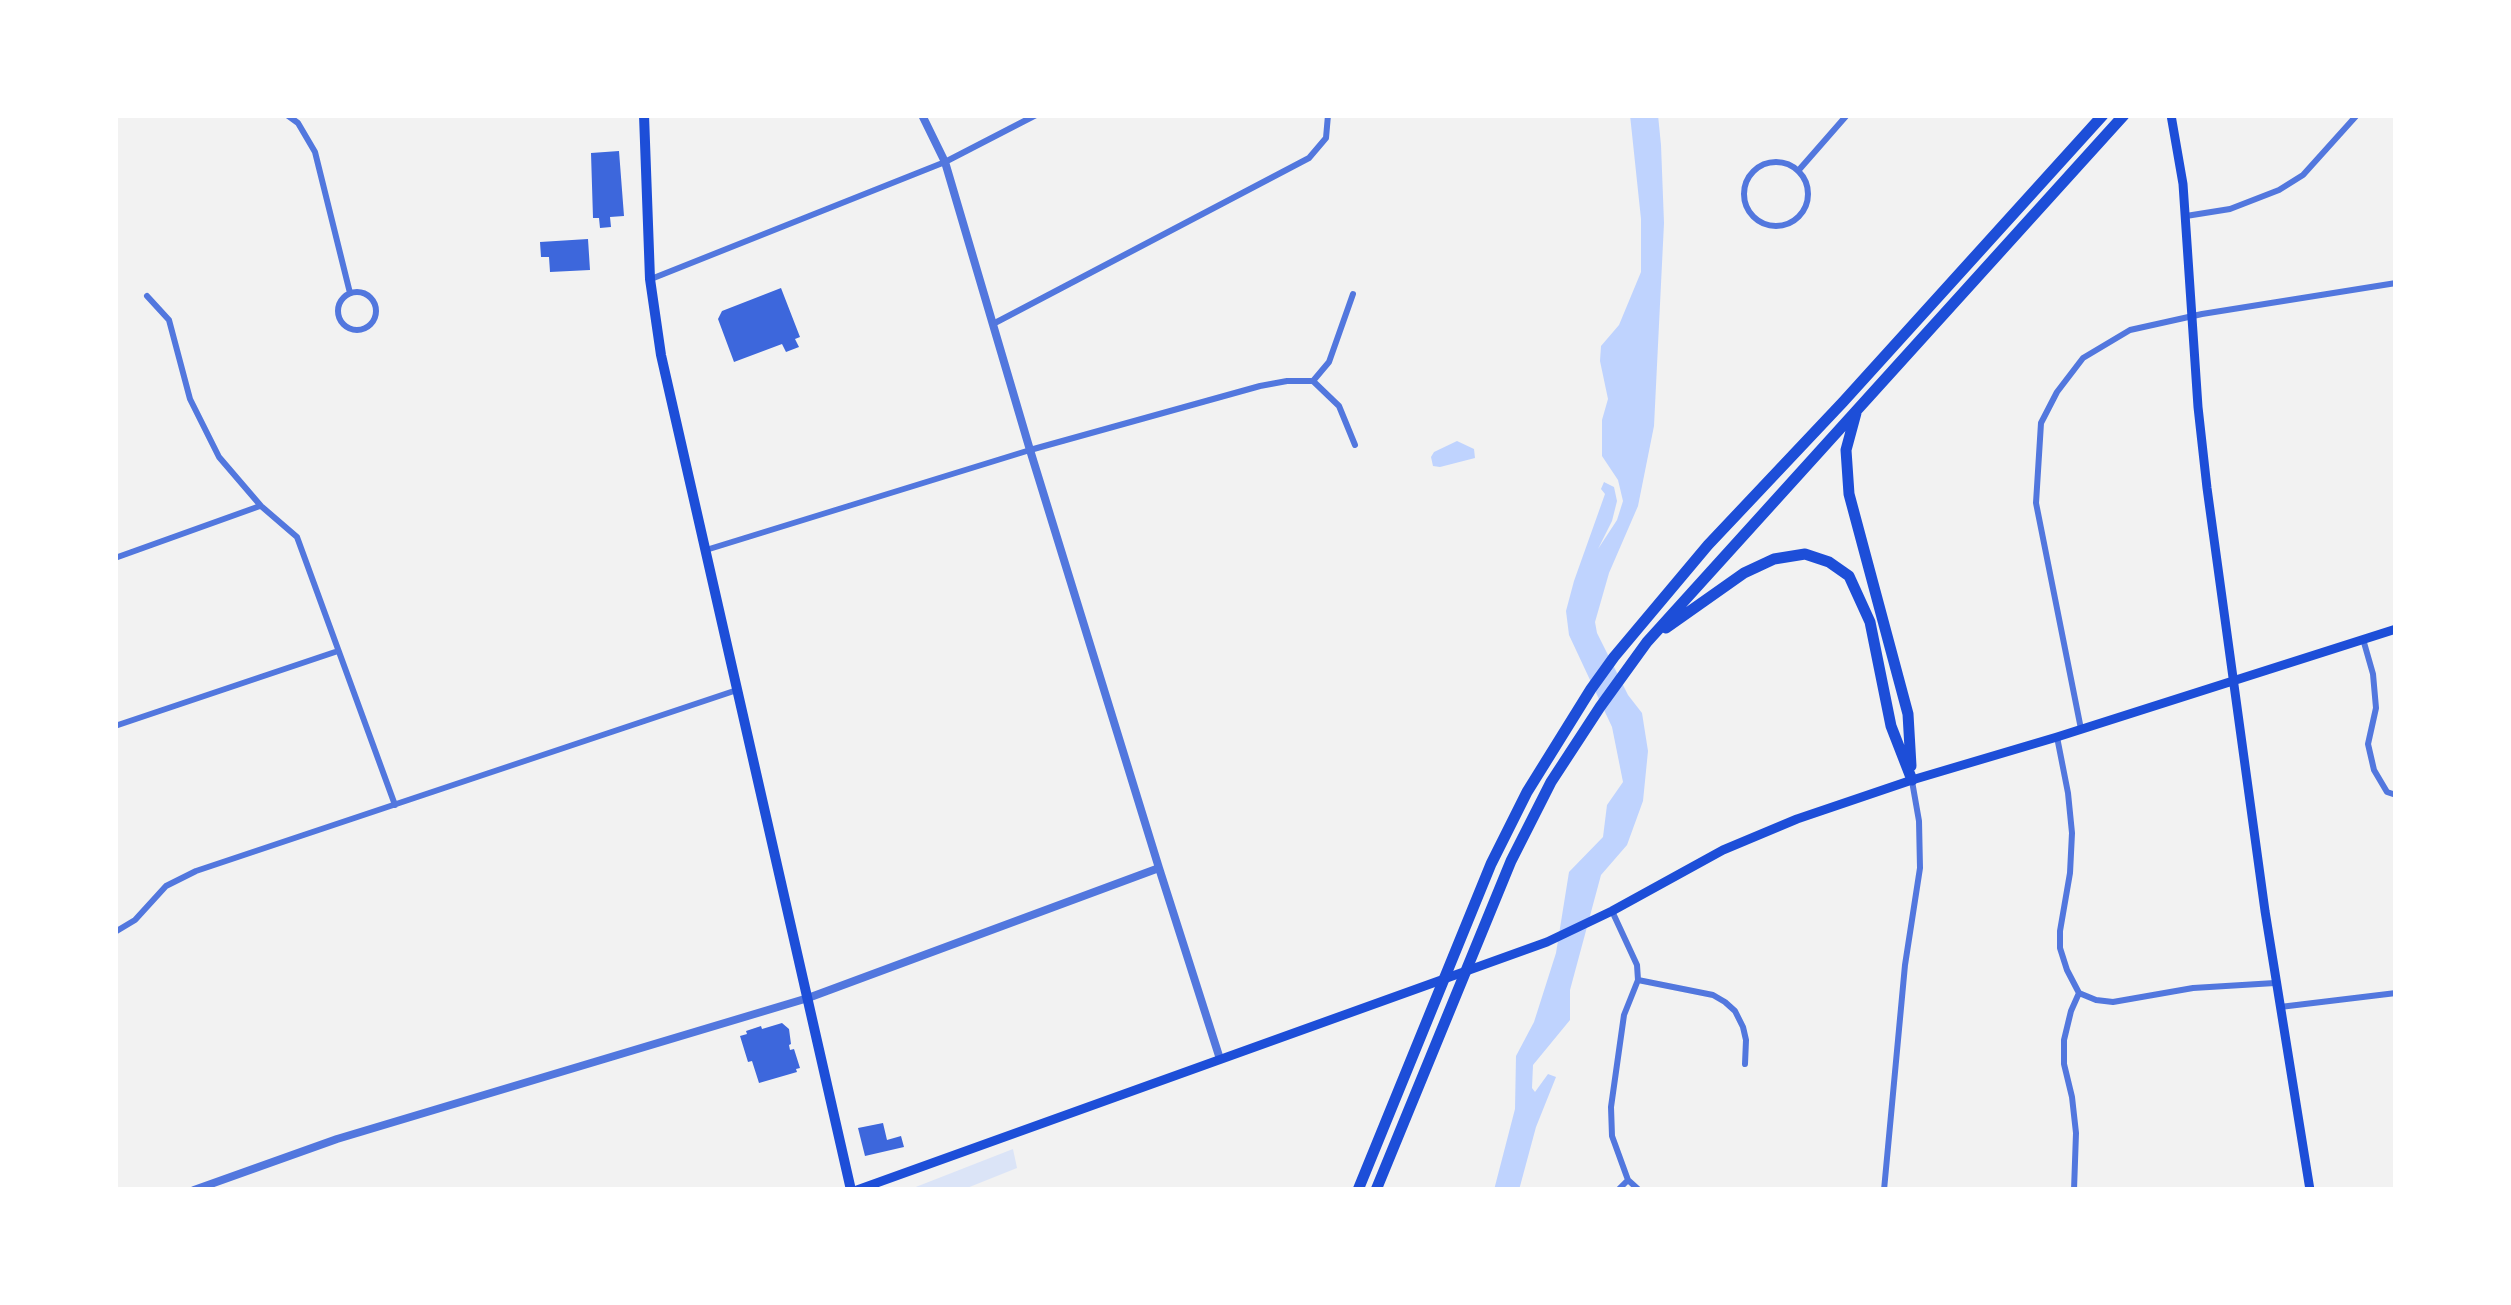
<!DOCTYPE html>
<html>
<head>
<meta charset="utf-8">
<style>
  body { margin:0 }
  #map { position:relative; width:2511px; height:1305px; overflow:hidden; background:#f2f2f2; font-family:"Golos Text",sans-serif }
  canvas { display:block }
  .frame { position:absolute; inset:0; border:118px solid #fff; pointer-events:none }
</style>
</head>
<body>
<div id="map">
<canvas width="2511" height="1305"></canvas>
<div class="frame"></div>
</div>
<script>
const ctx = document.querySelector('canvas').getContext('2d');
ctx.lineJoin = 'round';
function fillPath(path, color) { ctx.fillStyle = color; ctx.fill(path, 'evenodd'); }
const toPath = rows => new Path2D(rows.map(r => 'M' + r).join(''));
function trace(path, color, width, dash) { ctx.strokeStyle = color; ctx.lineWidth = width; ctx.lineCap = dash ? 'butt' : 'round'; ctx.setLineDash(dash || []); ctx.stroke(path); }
fillPath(toPath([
  [1013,1149,1017,1168,962,1190,908,1190]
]), '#dbe4f7');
fillPath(toPath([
  [1630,115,1658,115,1661,145,1664,223,1654,426,1638,506,1609,573,1595,622,1597,633,1628,695,1642,713,1648,751,1643,801,1627,845,1601,875,1570,990,1570,1020,1533,1065,1532,1088,1535,1092,1548,1074,1556,1077,1536,1127,1519,1190,1494,1190,1515,1109,1516,1056,1534,1022,1556,953,1569,872,1603,837,1607,805,1623,782,1612,727,1569,635,1566,611,1574,581,1605,494,1601,489,1604,482,1614,487,1617,501,1612,521,1598,549,1617,520,1623,501,1618,480,1602,456,1602,420,1608,399,1600,361,1601,346,1619,325,1641,272,1641,219],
  [1457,441,1474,449,1475,458,1440,467,1433,466,1431,457,1434,452]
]), '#bfd3fe');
fillPath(toPath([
  [619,151,624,216,610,217,611,227,600,228,599,218,593,218,591,153],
  [588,239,590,270,550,272,549,257,541,257,540,242],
  [781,288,800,337,795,339,799,347,786,352,782,344,734,362,718,319,722,311],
  [782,1023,789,1029,791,1044,789,1045,790,1050,794,1049,800,1068,796,1069,797,1072,759,1083,752,1061,748,1062,740,1036,747,1034,746,1031,761,1026,762,1029],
  [883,1123,887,1140,901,1136,904,1147,865,1156,858,1128]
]), '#3d67dc');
trace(toPath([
  [287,115,298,123,315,152,350,293],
  '1744 194a32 32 0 1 1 64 0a32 32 0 1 1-64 0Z',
  [1798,171,1847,115],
  [2186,216,2230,209,2279,190,2303,175,2357,115],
  [651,279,945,162,1036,115],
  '338 311a19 19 0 1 1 38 0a19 19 0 1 1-38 0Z',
  [147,296,169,320,190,399,219,457,261,506,297,537,395,805],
  [993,324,1309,158,1326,138,1328,115],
  [1313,381,1329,362,1353,294],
  [706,550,1030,450,1260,386,1287,381,1313,381,1339,406,1355,445],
  [115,558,260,506],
  [2363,639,2373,674,2376,708,2368,744,2374,770,2387,792,2396,795],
  [115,726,338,651],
  [2081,729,2036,503,2041,423,2057,392,2083,358,2130,330,2202,314,2396,283],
  [2057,737,2068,793,2072,833,2070,873,2060,931,2060,948,2067,970,2079,993,2096,1000,2113,1002,2193,988,2275,983],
  [1612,911,1637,965,1638,980,1624,1015,1611,1107,1612,1136,1628,1180,1639,1190],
  [115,932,135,920,166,886,196,871,737,690],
  [1638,980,1713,995,1725,1002,1735,1011,1743,1027,1746,1040,1745,1064],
  [2280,1007,2396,993],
  [1618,1190,1628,1180],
  [1884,1190,1905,965,1920,868,1919,821,1912,781],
  [2074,1190,2076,1133,2072,1097,2064,1064,2064,1040,2071,1011,2079,993]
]), '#5277de', 6);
trace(toPath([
  [922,115,945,162,1030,450,1159,868,1220,1059],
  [194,1190,337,1139,808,998,1159,868]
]), '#5277de', 8);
trace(toPath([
  [2171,115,2183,184,2198,407,2207,488,2265,911,2310,1190],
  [857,1190,1547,942,1612,911,1723,850,1797,819,1912,780,2057,737,2396,629]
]), '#1d4ed8', 9);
trace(toPath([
  [644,115,650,279,661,355,851,1190]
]), '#1d4ed8', 10);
trace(toPath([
  [1856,413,1846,450,1849,494,1908,714,1911,766],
  [1666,628,1744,573,1774,559,1805,554,1829,562,1849,576,1870,622,1891,726,1912,780],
  [1358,1190,1491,864,1527,792,1591,689,1614,657,1708,545,1843,402,2103,115],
  [1376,1190,1511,861,1551,782,1600,707,1647,642,2124,115]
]), '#1d4ed8', 11);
</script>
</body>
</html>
